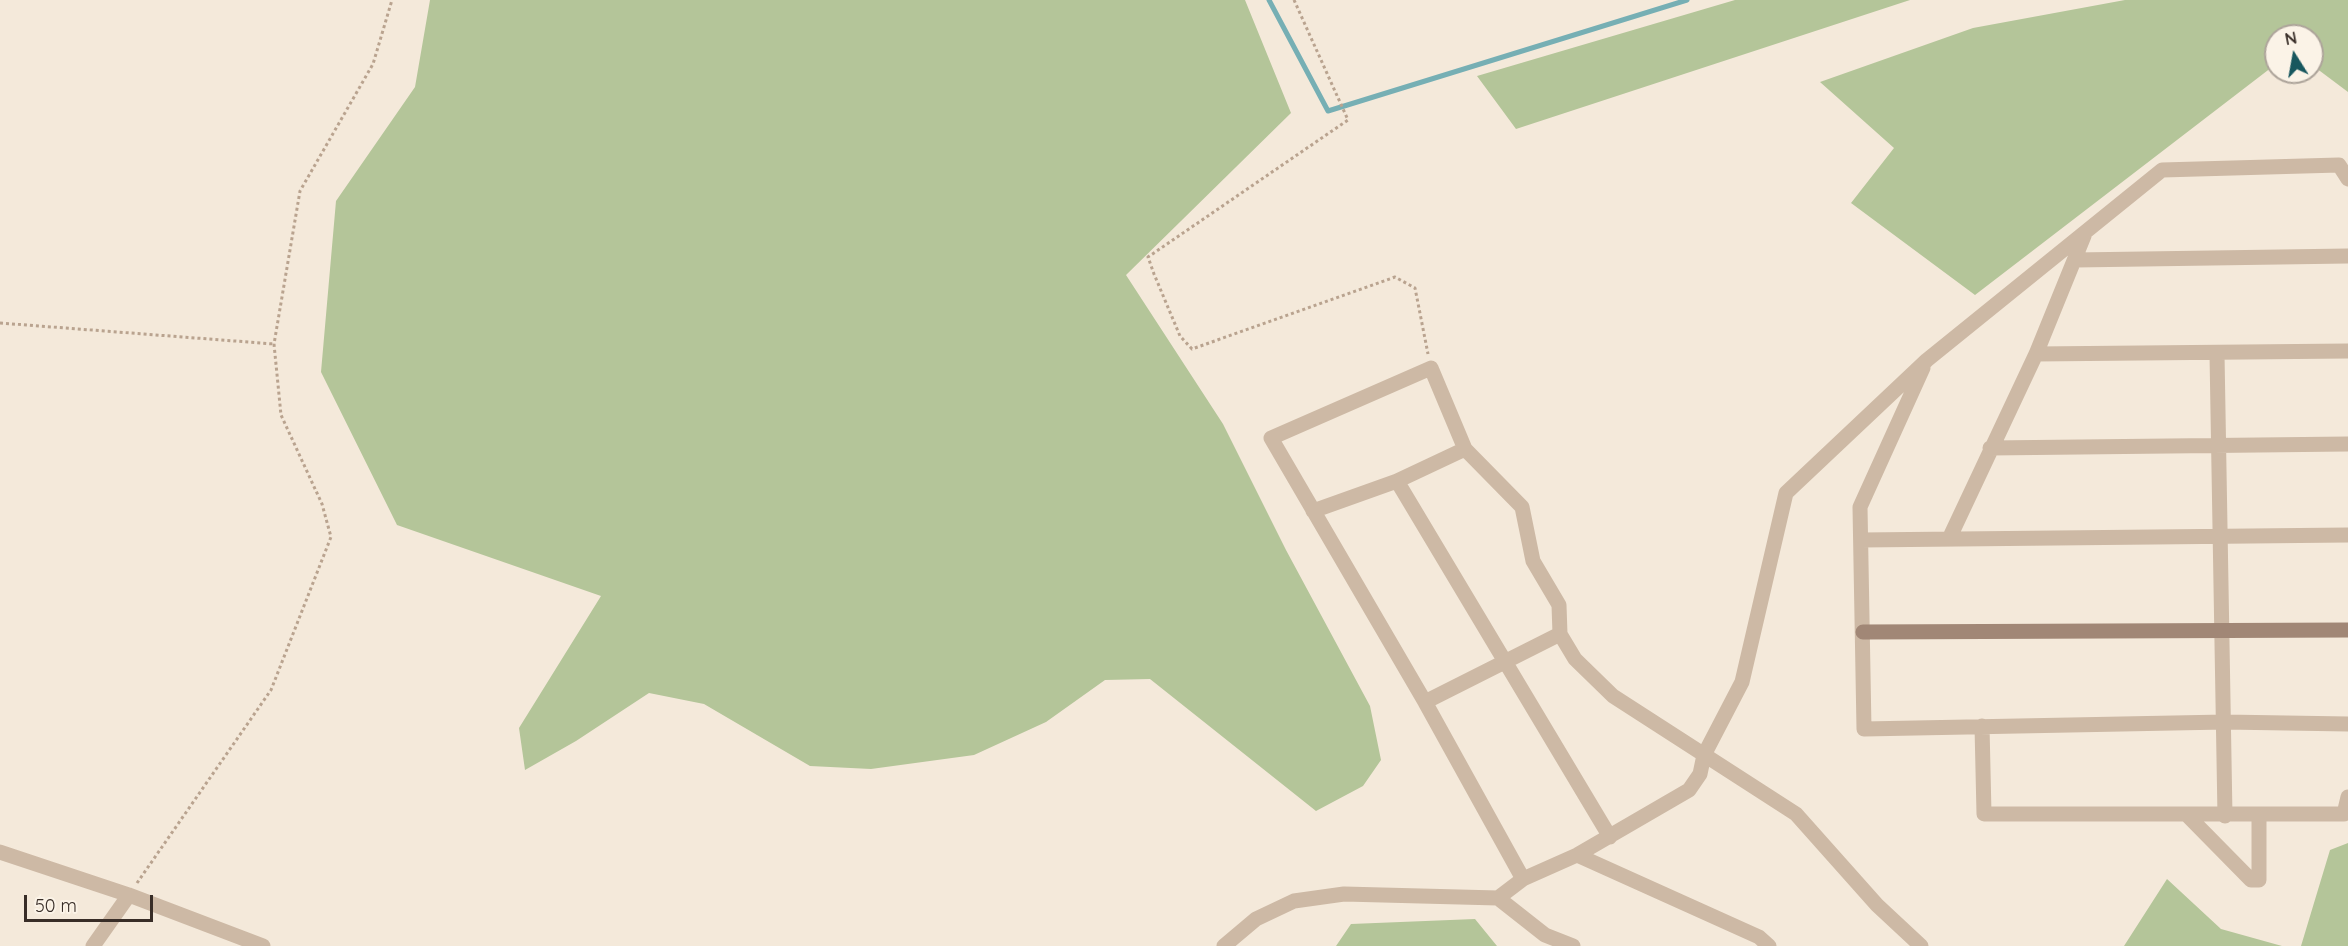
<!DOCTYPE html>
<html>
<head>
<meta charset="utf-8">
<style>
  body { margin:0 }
  #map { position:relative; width:2348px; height:946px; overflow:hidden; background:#f4e9da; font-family:Quicksand,sans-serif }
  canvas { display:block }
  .north { position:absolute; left:2264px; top:24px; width:60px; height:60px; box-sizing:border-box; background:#fbf3e7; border:2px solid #ada49a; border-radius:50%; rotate:349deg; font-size:16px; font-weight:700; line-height:24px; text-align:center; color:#382d27 }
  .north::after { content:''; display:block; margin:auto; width:21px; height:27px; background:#18575e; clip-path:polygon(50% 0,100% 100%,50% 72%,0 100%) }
  .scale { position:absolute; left:24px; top:895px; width:129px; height:27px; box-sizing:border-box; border:3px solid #382d27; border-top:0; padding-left:8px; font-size:18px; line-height:21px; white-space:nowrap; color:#382d27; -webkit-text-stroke:4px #fbf3e7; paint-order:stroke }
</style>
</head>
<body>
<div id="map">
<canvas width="2348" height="946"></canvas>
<div class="north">N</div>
<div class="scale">50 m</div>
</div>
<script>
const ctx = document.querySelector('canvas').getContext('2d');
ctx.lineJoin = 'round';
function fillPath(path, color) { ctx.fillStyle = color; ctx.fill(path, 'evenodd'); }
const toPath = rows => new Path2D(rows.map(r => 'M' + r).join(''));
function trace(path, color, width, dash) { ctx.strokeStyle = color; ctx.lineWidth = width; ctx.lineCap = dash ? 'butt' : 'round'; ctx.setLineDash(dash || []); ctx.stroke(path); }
fillPath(toPath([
  [430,0,1245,0,1291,113,1126,275,1223,424,1286,550,1370,706,1381,760,1363,786,1316,811,1150,679,1105,680,1046,722,974,755,871,769,810,766,704,704,649,693,576,741,525,770,519,728,601,596,397,525,321,372,336,201,415,87],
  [1735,0,1910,0,1516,129,1477,76],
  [2125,0,2348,0,2348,92,2312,65,2312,36,2276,36,2276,64,1975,295,1851,203,1894,148,1820,82,1973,28],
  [2348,843,2348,946,2301,946,2330,850],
  [2167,879,2221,929,2282,946,2124,946],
  [1475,919,1497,946,1336,946,1351,924]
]), '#b4c599');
trace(toPath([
  [1269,0,1328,111,1687,0]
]), '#76afb4', 5);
trace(toPath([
  [1294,0,1348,120,1148,257,1154,274,1180,336,1192,349,1395,277,1415,288,1428,354],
  [0,323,274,344],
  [137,883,271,690,331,537,322,504,281,415,274,344,300,191,373,64,392,0]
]), '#b9a38f', 3, [3, 3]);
trace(toPath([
  [2075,260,2348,256],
  [2036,354,2348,351],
  [2217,354,2225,816],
  [1923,368,1860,507,1864,729,2225,722,2348,724],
  [1990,448,2348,444],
  [1397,481,1610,837],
  [1313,511,1397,481,1465,449],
  [1949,539,2036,354,2084,236],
  [1861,540,2348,535],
  [1425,702,1560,634],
  [1982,726,1984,814,2344,814,2348,797],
  [2187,815,2251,880,2259,880,2259,815],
  [0,852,129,895,263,946],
  [1577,855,1759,937,1769,946],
  [1523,879,1425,702,1271,438,1431,368,1465,449,1522,507,1533,561,1559,605,1560,634,1575,659,1613,696,1796,814,1877,905,1921,946],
  [1498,898,1523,879,1577,855,1689,790,1700,774,1704,755,1742,682,1786,493,1927,360,2162,170,2339,165,2348,179],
  [93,946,129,895],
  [1224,946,1256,919,1294,901,1344,894,1498,898,1545,935,1573,946]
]), '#cdb9a5', 15);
trace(toPath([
  [1863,632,2348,630]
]), '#a18776', 15);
</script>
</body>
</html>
